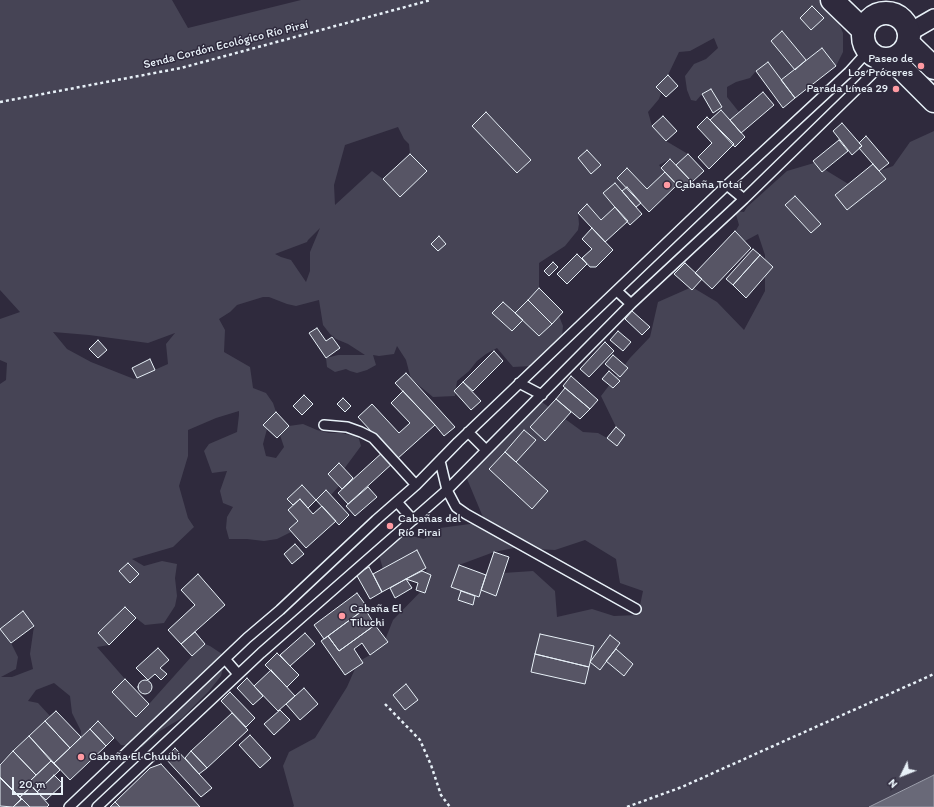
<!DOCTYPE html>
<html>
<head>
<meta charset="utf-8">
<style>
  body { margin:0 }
  #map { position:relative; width:934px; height:807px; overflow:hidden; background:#2f2a3d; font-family:Itim,sans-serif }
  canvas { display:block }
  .north { position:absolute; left:882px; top:755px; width:40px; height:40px; -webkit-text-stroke:3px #2f2a3d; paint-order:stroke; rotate:227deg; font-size:11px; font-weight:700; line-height:16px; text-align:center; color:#e8f1f8 }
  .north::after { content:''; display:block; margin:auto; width:14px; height:18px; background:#e8f1f8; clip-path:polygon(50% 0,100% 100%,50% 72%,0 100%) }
  .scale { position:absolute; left:12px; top:777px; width:51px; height:18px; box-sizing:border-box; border:2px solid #e8f1f8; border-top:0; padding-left:5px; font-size:12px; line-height:14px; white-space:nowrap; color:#e8f1f8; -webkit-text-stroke:3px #2f2a3d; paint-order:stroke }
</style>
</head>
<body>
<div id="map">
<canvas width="934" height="807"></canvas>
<div class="north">N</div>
<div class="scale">20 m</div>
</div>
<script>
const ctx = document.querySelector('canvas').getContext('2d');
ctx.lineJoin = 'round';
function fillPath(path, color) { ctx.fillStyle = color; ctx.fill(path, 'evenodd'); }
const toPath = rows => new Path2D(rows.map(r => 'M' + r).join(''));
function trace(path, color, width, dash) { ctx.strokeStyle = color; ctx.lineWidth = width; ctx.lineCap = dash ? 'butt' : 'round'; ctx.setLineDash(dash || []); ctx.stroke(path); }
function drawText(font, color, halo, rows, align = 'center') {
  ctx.font = font + ' Itim,sans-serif'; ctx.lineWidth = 3; ctx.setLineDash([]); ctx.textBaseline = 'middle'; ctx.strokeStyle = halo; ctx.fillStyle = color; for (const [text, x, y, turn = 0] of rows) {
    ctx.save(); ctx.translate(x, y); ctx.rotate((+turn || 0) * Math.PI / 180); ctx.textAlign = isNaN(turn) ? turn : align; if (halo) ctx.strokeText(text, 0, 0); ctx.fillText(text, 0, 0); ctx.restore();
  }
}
fillPath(toPath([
  [0,0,172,0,188,28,301,0,820,0,838,21,843,33,843,52,836,66,822,48,806,60,782,31,795,70,781,80,756,71,750,78,736,82,727,87,727,97,739,112,730,120,721,110,722,107,711,89,702,94,696,101,691,100,687,90,685,76,694,64,706,59,718,48,714,38,690,51,679,52,668,75,656,87,661,93,659,99,648,112,652,126,666,141,688,154,676,165,670,159,659,165,665,172,647,189,627,168,617,178,627,187,622,191,615,183,603,193,615,207,601,220,587,204,578,213,579,224,578,230,565,246,539,263,539,288,515,313,503,302,492,313,512,331,523,320,539,336,559,316,563,326,562,336,554,351,532,366,513,367,497,348,486,354,477,361,469,371,457,381,455,396,433,397,411,379,406,360,397,346,394,354,379,356,373,355,376,365,367,370,357,373,350,371,346,369,335,372,327,367,326,358,338,355,365,355,348,344,336,339,330,334,323,325,319,300,296,306,287,304,269,297,263,297,237,305,230,312,219,319,225,330,224,352,250,367,253,388,266,393,273,403,276,412,263,424,267,429,263,444,266,456,276,458,284,447,280,435,289,426,303,424,317,430,329,433,341,433,354,436,359,439,361,446,344,469,339,463,328,474,339,486,331,495,326,490,316,500,302,485,287,499,293,505,288,510,298,521,289,529,291,532,277,539,264,541,247,539,229,539,226,528,227,517,233,507,223,503,220,491,227,471,212,473,204,451,209,444,237,432,239,415,239,411,216,418,188,430,188,456,179,486,188,518,194,527,173,547,132,559,144,566,162,561,177,564,175,578,177,596,175,606,164,623,145,625,136,618,125,607,98,633,109,645,97,647,125,679,112,692,136,717,149,704,192,656,205,644,210,646,222,654,223,668,221,676,209,691,182,718,160,731,142,747,121,745,99,721,81,737,81,731,72,713,70,696,54,683,36,690,28,701,38,703,50,716,0,763,0,629,11,643,18,657,16,669,1,677,12,677,33,669,30,654,34,626,23,611,0,629,0,384,6,380,7,363,0,360,0,319,20,312,0,290],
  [486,112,531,160,518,173,472,126],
  [398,127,404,139,409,144,410,154,427,171,400,196,383,179,372,171,335,205,334,185,345,145],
  [320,228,310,252,310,271,306,282,291,260,281,257,275,254,307,242,308,240],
  [53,332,89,335,148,343,175,333,166,344,168,364,134,379,91,362,67,349],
  [934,131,934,775,869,807,293,807,294,806,283,766,289,752,315,738,347,687,358,662,370,655,383,645,393,620,428,584,426,568,417,550,383,569,379,555,380,540,404,534,424,539,440,528,485,522,465,474,535,397,583,432,598,433,607,438,617,445,625,435,616,427,601,396,630,358,650,337,658,302,692,287,717,302,744,330,765,291,765,255,758,234,745,241,735,232,739,225,735,211,744,212,747,207,787,171,814,163,850,185,879,171,893,166,910,142],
  [585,540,616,559,620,583,643,591,638,615,614,616,592,609,557,617,555,591,533,571,503,573,496,595,481,590,479,597,475,596,472,605,461,591,451,587,459,565,494,552,514,548,555,550]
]), '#464455');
const water = toPath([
  [934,775,934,807,869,807,934,775]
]);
fillPath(water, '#696978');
trace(water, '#9c9fab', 1);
const building = toPath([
  [812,6,824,18,811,30,800,18,812,6],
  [782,31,806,60,795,70,771,41,782,31],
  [822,48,836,66,795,98,781,80,822,48],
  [768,62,795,98,783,108,756,71,768,62],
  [668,75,678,86,666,97,656,87,668,75],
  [711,89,722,107,713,113,702,94,711,89],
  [763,92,774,105,741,133,730,120,763,92],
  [721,110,745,137,735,147,710,120,721,110],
  [486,112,531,160,517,173,472,126,486,112],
  [663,116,677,131,666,141,652,126,663,116],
  [707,117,734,144,709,169,698,157,712,143,697,127,707,117],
  [842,123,862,146,852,155,833,131,842,123],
  [866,136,889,163,879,171,859,148,862,146,859,143,866,136],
  [839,140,848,151,822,172,813,161,839,140],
  [587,150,601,165,591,174,578,158,587,150],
  [410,154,427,171,400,197,383,179,410,154],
  [688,154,704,171,692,182,676,165,688,154],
  [670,159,692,182,683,191,661,168,670,159],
  [873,164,886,179,847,210,835,195,873,164],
  [627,168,647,189,665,172,677,185,649,212,617,178,627,168],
  [615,183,642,214,630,225,603,193,615,183],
  [627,187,641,203,636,207,622,191,627,187],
  [795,196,821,224,811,233,785,205,795,196],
  [587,204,601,220,615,207,628,221,605,242,578,213,587,204],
  [592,228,613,250,596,267,590,267,582,258,592,249,582,239,592,228],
  [735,231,751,248,712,289,695,273,735,231],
  [439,236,446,244,438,251,431,244,439,236],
  [753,249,760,255,733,285,726,279,753,249],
  [577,254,587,264,567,284,557,274,577,254],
  [760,255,773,267,746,298,733,285,760,255],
  [553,262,558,267,549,276,544,271,553,262],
  [685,263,702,279,692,290,674,274,685,263],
  [539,288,563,312,552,324,528,300,539,288],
  [528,300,552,324,539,336,515,313,528,300],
  [503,302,523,320,512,331,492,313,503,302],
  [632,311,650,327,642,335,625,319,632,311],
  [317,328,326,341,332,337,340,348,326,358,309,333,317,328],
  [618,331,631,342,623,351,610,340,618,331],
  [98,340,107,350,98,358,89,349,98,340],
  [605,342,614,351,589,377,580,369,605,342],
  [494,351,503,361,473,391,463,382,494,351],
  [613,355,628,368,620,377,605,364,613,355],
  [150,359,155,370,137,378,132,368,150,359],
  [609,371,620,381,613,388,602,379,609,371],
  [406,373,455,427,444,436,435,425,395,383,406,373],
  [571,376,598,400,590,409,563,386,571,376],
  [463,382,481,401,471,410,454,391,463,382],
  [565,388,590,409,580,419,556,399,565,388],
  [403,391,435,425,397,459,358,417,372,404,399,433,410,423,391,403,403,391],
  [304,395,313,404,302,415,293,406,304,395],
  [343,398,351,406,345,412,337,404,343,398],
  [556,399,571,412,545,441,530,427,556,399],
  [276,412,289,426,277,438,263,425,276,412],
  [616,427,625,435,617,446,607,438,616,427],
  [524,430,536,440,516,462,505,452,524,430],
  [384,451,394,462,348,504,338,493,384,451],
  [505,452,548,491,532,509,489,469,505,452],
  [339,463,353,478,342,489,328,474,339,463],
  [302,485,316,500,308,508,300,499,293,505,287,499,302,485],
  [368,487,377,497,355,516,346,506,368,487],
  [326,490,349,515,339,525,316,500,326,490],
  [300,499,313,514,322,506,336,521,306,548,289,529,298,521,288,510,300,499],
  [295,544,304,554,292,564,284,554,295,544],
  [417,550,426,568,382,592,373,574,417,550],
  [494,552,509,557,496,596,481,590,494,552],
  [128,563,139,574,130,583,119,571,128,563],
  [459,565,486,575,479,597,451,587,459,565],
  [369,567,382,592,370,599,356,574,369,567],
  [422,571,431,575,425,593,416,590,418,583,406,579,422,571],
  [198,574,225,605,181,644,168,630,195,605,181,590,198,574],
  [406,579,412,588,395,598,390,588,406,579],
  [461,591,475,596,473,605,458,600,461,591],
  [357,593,367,607,324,639,314,625,357,593],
  [125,607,136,618,109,645,98,633,125,607],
  [365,609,375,625,339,651,328,636,365,609],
  [23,611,34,626,11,643,0,629,23,611],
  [375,625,388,642,370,655,362,643,354,649,363,663,345,675,321,641,328,636,339,651,375,625],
  [195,632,205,644,192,656,181,644,195,632],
  [305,633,315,644,290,666,280,655,305,633],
  [540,634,594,646,589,667,535,654,540,634],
  [610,635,620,643,600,670,590,662,610,635],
  [158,648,169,660,160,668,167,674,161,680,155,674,148,680,136,668,158,648],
  [616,649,633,664,624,676,606,661,616,649],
  [277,653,299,675,287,687,265,665,277,653],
  [535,654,589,667,585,684,531,672,535,654],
  [271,670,295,696,278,711,254,686,271,670],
  [247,678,263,696,253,705,237,688,247,678],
  [125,679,149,704,136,717,112,692,125,679],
  '138 687a7 7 0 1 1 14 0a7 7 0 1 1-14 0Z',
  [406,684,418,700,405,710,393,695,406,684],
  [304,688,318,704,300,720,286,704,304,688],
  [230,692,255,718,246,727,221,701,230,692],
  [280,710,290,720,274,735,264,724,280,710],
  [56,711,81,737,70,748,45,721,56,711],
  [232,713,248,730,207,768,191,751,232,713],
  [45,721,70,748,54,763,29,736,45,721],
  [98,721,114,738,106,746,90,729,98,721],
  [90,729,106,746,70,780,54,763,90,729],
  [250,735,271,758,260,768,239,745,250,735],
  [29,736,51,761,36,775,13,751,29,736],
  [175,748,212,788,201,797,165,758,175,748],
  [13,751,36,775,28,783,32,786,20,797,0,777,0,765,13,751],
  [191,751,207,768,199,774,185,758,191,751],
  [51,761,60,770,37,792,28,783,51,761],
  [161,764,200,807,120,807,115,802,150,768,161,764],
  [54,775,63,784,46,800,37,792,54,775],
  [0,778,21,799,13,807,0,806,0,778],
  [32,786,49,805,47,807,30,807,20,797,32,786],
  [22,799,30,807,13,807,22,799],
  [115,802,120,807,110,807,115,802]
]);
fillPath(building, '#575565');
trace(building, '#e8f1f8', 1);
const lane = toPath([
  [727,185,744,199],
  [617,291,631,304],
  [519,383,542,395],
  [324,425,347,427,361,432,373,438,416,485],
  [468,432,486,450],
  [440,461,447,490,456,507,466,514,636,609],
  [397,502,413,520],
  [225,659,238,674],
  [69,807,247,638,280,610,376,520,416,485,458,442,727,185,849,72,868,51],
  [97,807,261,653,447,490,631,304,744,199,861,85,886,60]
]);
const street = toPath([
  [908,33,934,18]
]);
const primary = toPath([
  [832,0,863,30],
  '863 36a23 23 0 1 1 46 0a23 23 0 1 1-46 0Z',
  [908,43,934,68],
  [892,59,934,101]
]);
trace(lane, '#e8f1f8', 12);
trace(street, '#e8f1f8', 20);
trace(primary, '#e8f1f8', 25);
trace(toPath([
  [0,102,181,68,431,0],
  [385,704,420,740,431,765,441,795,450,807],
  [627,807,682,787,771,747,934,674]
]), '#e8f1f8', 2.5, [3, 3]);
trace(lane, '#2f2a3d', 9);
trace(street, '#2f2a3d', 17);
trace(primary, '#2f2a3d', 22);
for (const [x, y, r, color] of [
  [921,66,4,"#ff9aa2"],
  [896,89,4,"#ff9aa2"],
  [667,185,4,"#ff9aa2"],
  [390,526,4,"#ff9aa2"],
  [342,616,4,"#ff9aa2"],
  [81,757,4,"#ff9aa2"]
]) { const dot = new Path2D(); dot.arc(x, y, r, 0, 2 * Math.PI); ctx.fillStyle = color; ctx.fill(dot); trace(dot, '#2f2a3d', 1.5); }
drawText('12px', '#e8f1f8', '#2f2a3d', [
  ["Senda Cordón Ecológico Río Piraí",226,45,-14]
]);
drawText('12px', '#e8f1f8', '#2f2a3d', [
  ["Paseo de",913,59,"right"],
  ["Los Próceres",913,73,"right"],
  ["Parada Línea 29",888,89,"right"],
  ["Cabaña Totaí",675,185],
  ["Cabañas del",398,519],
  ["Río Pirai",398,533],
  ["Cabaña El",350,609],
  ["Tiluchi",350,623],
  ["Cabaña El Chuubi",89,757]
], 'left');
</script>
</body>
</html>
